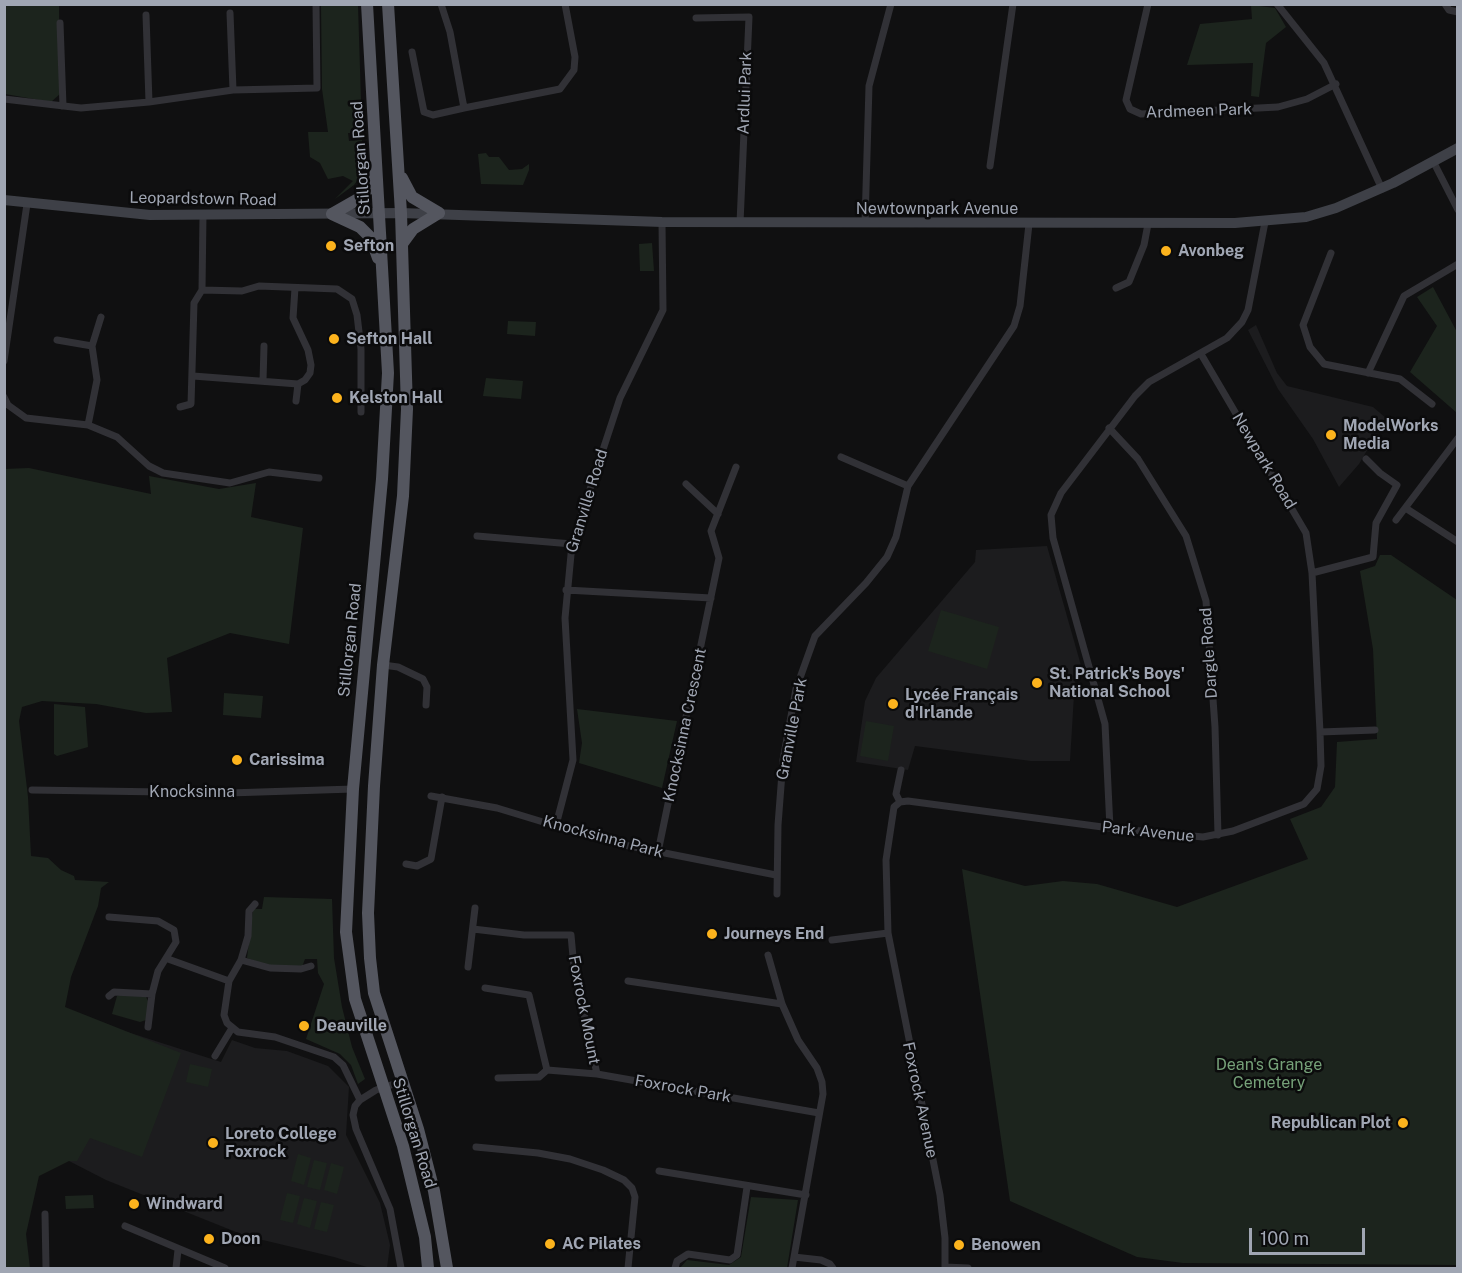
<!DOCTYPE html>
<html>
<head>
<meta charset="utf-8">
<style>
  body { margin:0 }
  #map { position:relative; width:1462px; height:1273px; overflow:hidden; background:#101011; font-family:"Public Sans",sans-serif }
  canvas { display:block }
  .frame { position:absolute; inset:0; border:6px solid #a0a6b3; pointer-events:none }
  .scale { position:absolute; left:1249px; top:1228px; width:116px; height:27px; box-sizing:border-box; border:3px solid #a0a6b3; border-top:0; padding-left:8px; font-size:18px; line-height:21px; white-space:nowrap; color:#a0a6b3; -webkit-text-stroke:4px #0b0b0c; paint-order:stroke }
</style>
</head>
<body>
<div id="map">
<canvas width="1462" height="1273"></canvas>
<div class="frame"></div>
<div class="scale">100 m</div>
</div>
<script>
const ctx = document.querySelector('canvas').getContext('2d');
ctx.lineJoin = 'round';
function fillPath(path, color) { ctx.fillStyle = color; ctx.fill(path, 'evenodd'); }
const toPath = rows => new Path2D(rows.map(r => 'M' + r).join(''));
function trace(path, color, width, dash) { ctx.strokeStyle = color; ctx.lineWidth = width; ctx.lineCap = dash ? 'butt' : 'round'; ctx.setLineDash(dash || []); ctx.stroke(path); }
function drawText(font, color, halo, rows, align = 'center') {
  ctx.font = font + ' "Public Sans",sans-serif'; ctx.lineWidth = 5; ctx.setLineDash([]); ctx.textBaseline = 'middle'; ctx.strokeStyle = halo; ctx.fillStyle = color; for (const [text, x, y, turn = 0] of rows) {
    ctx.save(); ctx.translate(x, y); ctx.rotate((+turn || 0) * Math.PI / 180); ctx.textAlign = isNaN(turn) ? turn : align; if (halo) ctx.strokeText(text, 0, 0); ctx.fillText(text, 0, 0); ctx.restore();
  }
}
fillPath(toPath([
  [1256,325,1277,373,1287,386,1373,407,1386,418,1359,464,1339,487,1313,439,1278,389,1248,330],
  [1047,546,1084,676,1075,679,1070,761,1031,761,915,746,908,770,856,762,865,701,876,678,975,562,976,550],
  [118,1029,221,1062,232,1040,255,1048,287,1051,328,1066,349,1087,346,1135,380,1203,390,1245,387,1268,370,1268,334,1257,246,1236,106,1180,69,1161]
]), '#1c1c1e');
fillPath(toPath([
  [4,5,59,5,60,94,51,102,5,94],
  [321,5,358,5,362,133,348,133,349,141,362,140,364,162,362,174,354,185,335,199,353,181,343,176,328,179,320,163,310,157,308,132,328,132,322,89],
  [1251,5,1275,8,1286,27,1266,43,1259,97,1251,96,1253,63,1187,65,1200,24,1252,19],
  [486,153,489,157,499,157,509,170,522,169,529,164,529,170,523,185,481,184,478,154],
  [652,243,654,271,640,271,639,244],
  [1433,287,1457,332,1457,413,1410,372,1437,326,1417,297],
  [508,321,536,322,535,336,507,334],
  [486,378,523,381,521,399,483,396],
  [29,468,151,494,149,476,219,489,256,483,251,517,303,528,289,644,230,633,167,658,172,712,146,713,96,704,42,701,22,707,19,721,28,797,31,856,48,858,61,870,74,876,75,880,109,882,101,888,98,906,71,977,65,1007,181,1053,142,1157,90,1138,77,1161,69,1161,39,1176,26,1234,30,1268,5,1268,4,469],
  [1380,555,1391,555,1457,600,1457,1265,1183,1263,1137,1257,1010,1201,962,869,1025,886,1063,881,1097,884,1177,907,1308,859,1290,819,1321,807,1335,787,1337,742,1377,739,1373,649,1360,571,1375,566],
  [941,610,999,627,987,669,928,651],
  [224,693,263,696,261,718,223,715],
  [54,704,85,707,88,747,57,756,54,754],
  [577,709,677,721,662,788,579,763,582,743],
  [866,721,894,726,888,761,860,756],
  [264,897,332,899,334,958,342,1007,352,1047,365,1079,358,1084,351,1065,340,1054,306,1039,324,984,318,973,317,959,305,959,302,967,265,965,247,958,253,909,262,909],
  [121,994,146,997,149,1003,146,1020,140,1022,112,1014,117,996],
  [190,1064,212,1069,208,1087,186,1082],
  [298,1154,311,1158,304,1185,291,1181],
  [314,1160,327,1163,320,1190,307,1187],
  [331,1163,344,1167,337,1194,324,1190],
  [287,1193,300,1196,293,1223,280,1220],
  [93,1195,94,1208,66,1209,65,1196],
  [751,1197,798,1200,787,1268,680,1268,687,1260,729,1265,741,1257],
  [304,1198,317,1201,310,1228,297,1224],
  [321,1202,334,1205,327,1232,314,1229]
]), '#1c241d');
trace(toPath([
  [441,4,450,32,464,108,560,89,574,70,575,57,565,4],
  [1148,4,1126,100,1130,109,1141,114,1278,107,1307,99,1336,84],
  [1277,4,1324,63,1382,189],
  [1445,4,1449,10,1458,12],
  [230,13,233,90],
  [146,15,149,102],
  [696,18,749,17,740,223],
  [60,23,63,106],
  [412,52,424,112,433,115,464,108],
  [4,99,81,108,149,102,233,90,317,88,316,4],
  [1433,161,1458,210],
  [990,166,1013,4],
  [865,223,869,86,891,4],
  [1331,253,1303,325,1310,347,1324,364,1400,379,1432,404],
  [1116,288,1129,282,1144,245,1148,224],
  [202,290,242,291,259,286,337,289,352,299,357,315,361,349,361,412],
  [57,340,92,346],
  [4,361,27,204],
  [1368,373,1404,296,1458,264],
  [193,376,298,384,305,380,310,373,311,365,308,350,293,318,295,288],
  [263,381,264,346],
  [4,397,8,405,26,418,88,425,117,437,149,466,163,473,230,483,269,472,319,478],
  [296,401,298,384],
  [180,407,191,404,194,303,202,290,203,215],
  [88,425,97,380,92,346,101,317],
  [1109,428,1138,459,1186,536,1206,601,1215,727,1218,835],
  [841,457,908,486],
  [686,484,718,514],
  [1407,509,1458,542],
  [1396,520,1458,438],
  [477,536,572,544],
  [1312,573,1373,557,1376,523,1397,485,1380,473,1366,459],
  [566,590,711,598],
  [383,665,398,667,423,679,427,687,426,705],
  [1320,732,1375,730],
  [32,790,229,793,353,789],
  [431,796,497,808,609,842,776,875],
  [900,802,896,794,901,770],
  [556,825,573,760,565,618,572,544,620,398,663,310,662,222],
  [1110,828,1105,724,1053,538,1051,515,1061,493,1135,396,1149,382,1227,338,1242,322,1248,310,1265,222],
  [658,852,719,558,711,531,736,467],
  [406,864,417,866,431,859,442,797],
  [777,894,778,825,783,760,796,689,815,636,866,583,887,557,896,537,908,486,1014,326,1020,306,1029,224],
  [255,904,249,911,248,936,241,960,229,981,224,1015,227,1023,238,1032,275,1037,334,1057,343,1065,360,1100],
  [109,917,158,921,174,930,176,942,158,971,152,994,148,1027],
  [473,929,524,935,571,935,574,968,597,1074],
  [832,940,888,933],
  [768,955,782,1004,798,1040,817,1068,822,1082,823,1094,792,1268],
  [168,959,229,981],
  [241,960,270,968,301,969,311,966],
  [468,967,475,908],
  [628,981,782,1004],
  [485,988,529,995,547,1070],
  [109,996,114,992,152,994],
  [215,1056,232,1028],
  [498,1078,539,1077,547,1070,597,1074,819,1113],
  [476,1147,538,1153,570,1159,603,1170,624,1180,632,1188,635,1197,628,1268],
  [659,1171,806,1195],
  [45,1214,46,1268],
  [125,1226,225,1268],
  [794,1257,821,1260,830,1264,833,1268],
  [945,1267,968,1268],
  [176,1268,178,1250],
  [401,1268,390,1209,356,1129,353,1115,355,1106,360,1100,376,1090,403,1081],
  [675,1268,677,1261,688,1254,730,1260,737,1255,747,1187],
  [945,1268,945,1238,940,1195,888,933,886,860,894,807,900,802,908,801,1110,828,1203,837,1233,831,1304,804,1317,789,1321,766,1320,732,1312,573,1306,533,1201,354]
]), '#313136', 7);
trace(toPath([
  [4,200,150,215,401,213,662,222,1235,223,1306,217,1336,208,1393,183,1458,148]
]), '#3e4047', 10);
trace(toPath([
  [367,4,388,373,382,479,353,789,346,932,355,999,403,1146,425,1237,428,1268],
  [388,4,401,213,407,409,403,496,383,665,374,786,368,913,370,958,374,993,418,1129,434,1191,447,1268],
  [402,178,412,197,439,213],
  [332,214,360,227,371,238,378,258],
  [332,214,360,198,370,187,376,172],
  [402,244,413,229,439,213]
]), '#54565f', 12);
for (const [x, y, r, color] of [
  [331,246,6,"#fcb31d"],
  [1166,251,6,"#fcb31d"],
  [334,339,6,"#fcb31d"],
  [337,398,6,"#fcb31d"],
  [1331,435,6,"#fcb31d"],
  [1037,683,6,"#fcb31d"],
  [893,704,6,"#fcb31d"],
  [237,760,6,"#fcb31d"],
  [712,934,6,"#fcb31d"],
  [304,1026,6,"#fcb31d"],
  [1403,1123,6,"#fcb31d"],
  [213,1143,6,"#fcb31d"],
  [134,1204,6,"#fcb31d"],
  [209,1239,6,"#fcb31d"],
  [550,1244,6,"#fcb31d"],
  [959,1245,6,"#fcb31d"]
]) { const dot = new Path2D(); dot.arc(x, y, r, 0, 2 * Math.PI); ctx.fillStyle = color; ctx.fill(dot); trace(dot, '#0b0b0c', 2); }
drawText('16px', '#a0a6b3', '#0b0b0c', [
  ["Ardlui Park",745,93,-88],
  ["Ardmeen Park",1199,111,-2],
  ["Stillorgan Road",361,158,-94],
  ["Leopardstown Road",203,199,1],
  ["Newtownpark Avenue",937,209],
  ["Newpark Road",1264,461,59],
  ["Granville Road",587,501,-73],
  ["Stillorgan Road",350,640,-84],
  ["Dargle Road",1209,653,-94],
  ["Knocksinna Crescent",685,725,-78],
  ["Granville Park",792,729,-79],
  ["Knocksinna",192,792],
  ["Park Avenue",1148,832,6],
  ["Knocksinna Park",603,837,15],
  ["Foxrock Mount",584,1010,79],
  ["Foxrock Park",683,1089,10],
  ["Foxrock Avenue",920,1100,78],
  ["Stillorgan Road",414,1133,73]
]);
drawText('bold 16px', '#a0a6b3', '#0b0b0c', [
  ["Sefton",343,246],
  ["Avonbeg",1178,251],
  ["Sefton Hall",346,339],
  ["Kelston Hall",349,398],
  ["ModelWorks",1343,426],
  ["Media",1343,444],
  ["St. Patrick's Boys'",1049,674],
  ["National School",1049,692],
  ["Lycée Français",905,695],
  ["d'Irlande",905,713],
  ["Carissima",249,760],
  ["Journeys End",724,934],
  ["Deauville",316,1026],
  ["Republican Plot",1391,1123,"right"],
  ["Loreto College",225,1134],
  ["Foxrock",225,1152],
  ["Windward",146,1204],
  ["Doon",221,1239],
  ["AC Pilates",562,1244],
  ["Benowen",971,1245]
], 'left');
drawText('16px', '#75a078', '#0b0b0c', [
  ["Dean's Grange",1269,1065],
  ["Cemetery",1269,1083]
]);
</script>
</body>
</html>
